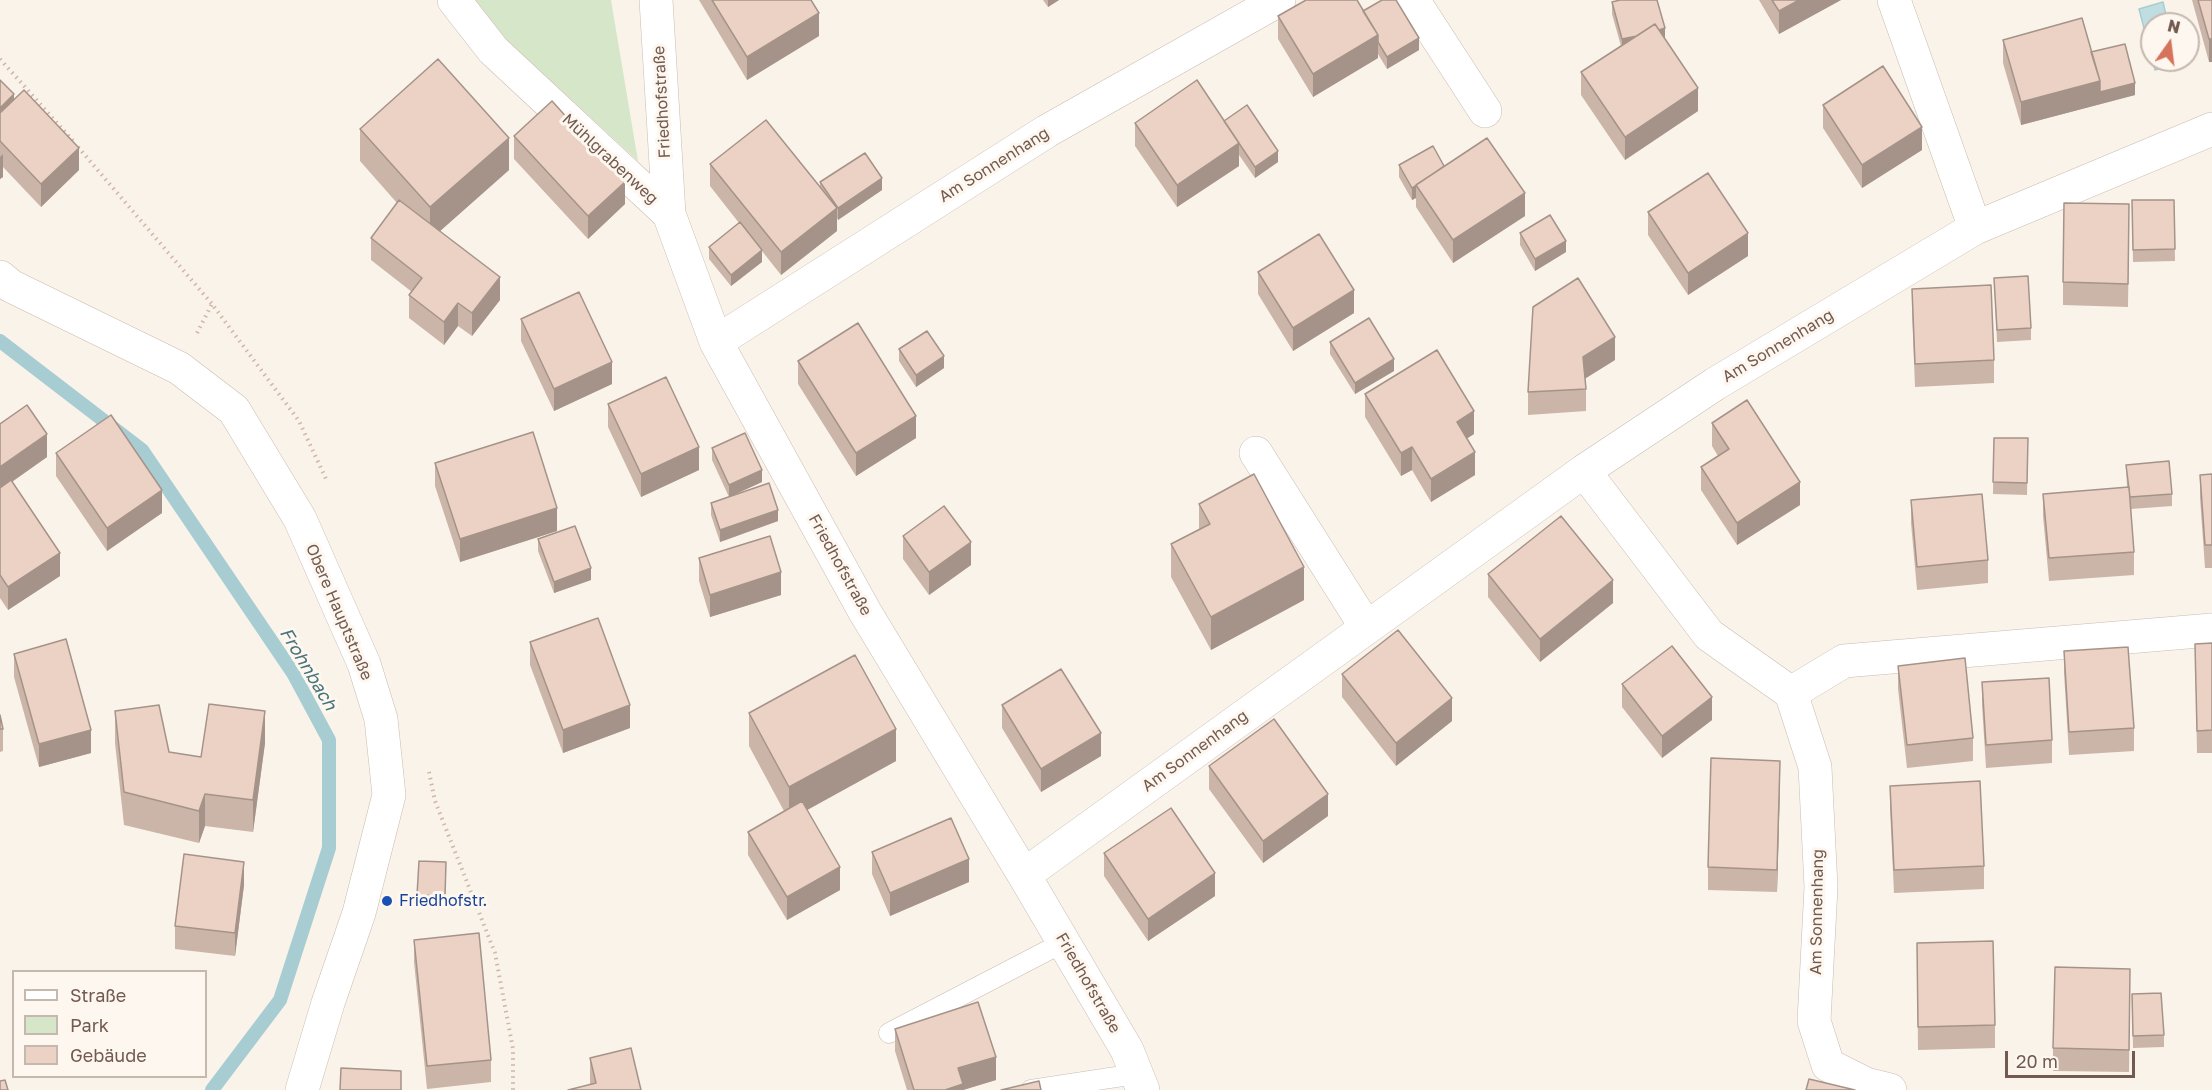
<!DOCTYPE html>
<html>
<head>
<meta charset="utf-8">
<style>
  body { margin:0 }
  #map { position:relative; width:2212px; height:1090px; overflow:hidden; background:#faf3e9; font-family:"Golos Text",sans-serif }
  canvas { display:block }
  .legend { position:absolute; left:12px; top:970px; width:195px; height:108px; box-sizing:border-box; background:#fdf7ef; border:2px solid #c5b8af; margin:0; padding:8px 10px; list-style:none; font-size:18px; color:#725a50 }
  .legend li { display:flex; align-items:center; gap:12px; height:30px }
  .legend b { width:30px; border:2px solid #c5b8af }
  .north { position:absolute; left:2140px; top:12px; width:60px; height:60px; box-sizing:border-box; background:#fdf7ef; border:2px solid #c5b8af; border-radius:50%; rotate:14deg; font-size:16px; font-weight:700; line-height:24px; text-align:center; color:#725a50 }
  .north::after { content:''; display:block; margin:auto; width:21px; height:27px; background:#d5735d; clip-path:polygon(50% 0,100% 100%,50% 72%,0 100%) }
  .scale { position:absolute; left:2005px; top:1051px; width:130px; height:27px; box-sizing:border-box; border:3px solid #725a50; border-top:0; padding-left:8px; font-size:18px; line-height:21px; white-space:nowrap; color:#725a50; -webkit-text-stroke:4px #fdf7ef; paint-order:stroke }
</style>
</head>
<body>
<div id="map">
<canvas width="2212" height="1090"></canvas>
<ul class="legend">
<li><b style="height:8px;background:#fff"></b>Straße</li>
<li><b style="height:16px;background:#d6e6c9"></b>Park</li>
<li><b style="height:16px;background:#ecd2c4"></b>Gebäude</li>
</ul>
<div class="north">N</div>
<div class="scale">20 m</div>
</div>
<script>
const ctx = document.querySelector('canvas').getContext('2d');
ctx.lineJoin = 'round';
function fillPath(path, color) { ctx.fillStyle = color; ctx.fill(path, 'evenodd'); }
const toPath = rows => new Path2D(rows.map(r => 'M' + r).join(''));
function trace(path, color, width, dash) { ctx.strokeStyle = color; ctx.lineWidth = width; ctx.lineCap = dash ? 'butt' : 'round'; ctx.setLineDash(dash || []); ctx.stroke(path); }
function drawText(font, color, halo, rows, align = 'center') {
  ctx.font = font + ' "Golos Text",sans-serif'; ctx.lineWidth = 6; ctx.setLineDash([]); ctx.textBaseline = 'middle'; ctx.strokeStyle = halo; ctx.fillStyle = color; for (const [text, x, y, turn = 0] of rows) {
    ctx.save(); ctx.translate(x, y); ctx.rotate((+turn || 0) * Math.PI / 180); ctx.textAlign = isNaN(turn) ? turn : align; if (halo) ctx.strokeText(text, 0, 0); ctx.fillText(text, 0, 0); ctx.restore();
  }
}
fillPath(toPath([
  [471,0,611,0,638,161,490,25]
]), '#d6e6c9');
const water = toPath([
  [2163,2,2168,24,2152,24,2152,60,2178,60,2179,64,2155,70,2139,9,2163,2]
]);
fillPath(water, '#c0dee2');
trace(water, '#a7cdd2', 1.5);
trace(toPath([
  [0,341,142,450,293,673,329,740,329,848,280,1000,212,1090]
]), '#a7cdd2', 14);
const service = toPath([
  [889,1033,1064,942],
  [1031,1090,1136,1074]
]);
const minor = toPath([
  [454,0,493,50,669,214],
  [656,0,669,214,716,342,865,612,1024,875,1127,1050,1143,1090],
  [1413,0,1485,111],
  [1894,0,1975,228],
  [716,342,1047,131,1279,0],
  [1256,453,1366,627],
  [1584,471,1709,635,1791,693,1815,767,1821,887,1814,1021,1828,1065,1866,1084,1890,1090],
  [1791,693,1844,661,2212,630],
  [1024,875,1584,471,1715,384,1975,228,2212,129]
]);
const tertiary = toPath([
  [0,277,11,286,179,368,234,410,300,519,364,664,381,719,389,795,359,913,328,1003,302,1090]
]);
trace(service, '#cbbbb0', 21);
trace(minor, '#cbbbb0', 34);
trace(tertiary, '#cbbbb0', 34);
trace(toPath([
  [0,59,73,141],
  [78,147,212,304,299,421,327,481],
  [197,333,212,304],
  [429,772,435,801,495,953,513,1049,513,1090]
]), '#d1b6a7', 4, [1.5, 4.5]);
trace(service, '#fff', 20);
trace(minor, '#fff', 33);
trace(tertiary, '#fff', 33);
fillPath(toPath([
  [699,0,811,0,819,36,747,80],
  [1043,0,1059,0,1048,7],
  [1759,0,1841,0,1779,34],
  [2192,0,2212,0,2212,62,2209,62],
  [1612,2,1665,39,1698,111,1625,160,1581,95,1581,72,1621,46,1612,14],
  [1363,11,1419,50,1387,69,1378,54,1378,58,1313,97,1278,39,1278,16],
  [2003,40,2091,52,2135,95,2021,125,2003,63],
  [0,80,14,100,79,170,41,207,3,167,3,177,0,179],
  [1823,105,1922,150,1862,188,1823,128],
  [1224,121,1278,162,1255,178,1239,155,1239,166,1177,207,1135,146,1135,123],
  [360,129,509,170,440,231,500,300,472,336,458,326,444,345,409,318,409,295,412,292,371,260,371,238,397,203,360,161],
  [514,136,625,204,588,239,514,159],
  [710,164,820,188,820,182,882,190,838,220,837,218,837,231,781,275,762,251,762,262,731,286,709,259,709,247,739,223,710,186],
  [1399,165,1444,166,1525,216,1453,263,1416,207,1416,198,1412,200,1399,177],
  [2132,200,2174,200,2175,261,2133,262],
  [1648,212,1748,256,1688,295,1648,235],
  [2129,227,2128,307,2063,305,2063,282],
  [1520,233,1566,252,1535,271,1520,245],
  [1258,272,1354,313,1293,351,1258,294],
  [1994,278,2031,328,2031,340,1997,342],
  [1912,289,1994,360,1994,383,1915,387,1912,311],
  [521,319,612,384,554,411,521,341],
  [1330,342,1394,371,1355,394,1330,354],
  [899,349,944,368,916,387,899,361],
  [1615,360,1585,378,1586,389,1586,411,1528,415,1528,392],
  [798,361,916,438,856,476,798,384],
  [1365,394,1474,434,1467,438,1475,475,1431,502,1412,470,1401,476,1365,417],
  [608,404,699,470,641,497,608,427],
  [1712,423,1800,505,1737,545,1701,490,1701,467,1718,456,1712,446],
  [0,424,47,457,12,482,60,576,8,610,0,598],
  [1994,438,2028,438,2027,495,1993,494],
  [712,448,762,482,729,497,778,521,720,542,711,515,711,503,729,497,712,460],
  [56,453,162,513,107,551,56,476],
  [435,463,557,531,460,562,435,486],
  [2126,465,2172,494,2172,506,2131,509,2134,552,2134,575,2049,581,2043,516,2043,494,2127,487],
  [2212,474,2212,568,2205,568,2200,498,2200,475],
  [1911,500,1988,560,1988,583,1917,590,1911,523],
  [1199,504,1304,600,1211,650,1171,577,1171,544,1199,529],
  [903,536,971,565,929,595,903,559],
  [538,539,591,580,554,593,538,551],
  [699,558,781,595,710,617,699,581],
  [1488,574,1613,603,1540,662,1488,597],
  [530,642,630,728,563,753,530,665],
  [2212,643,2212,753,2197,753,2195,644],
  [2064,651,2134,728,2134,751,2069,755,2064,673],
  [14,654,91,753,39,767,14,677],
  [1898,666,1973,738,1973,761,1907,768,1898,689],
  [1342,674,1452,721,1396,766,1342,697],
  [1982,682,2052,740,2052,763,1986,768,1982,705],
  [1622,684,1712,720,1662,758,1622,707],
  [1002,705,1101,756,1041,792,1002,728],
  [115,711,169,752,201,757,265,743,253,832,205,826,199,843,124,825,115,743],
  [749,713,896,761,807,810,840,890,787,920,748,855,748,832,784,811,749,746],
  [0,715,3,729,3,751,0,752],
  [1209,766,1328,816,1263,863,1209,789],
  [1780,783,1777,892,1708,890,1708,867],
  [1890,786,1984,866,1984,889,1894,893,1890,808],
  [872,852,969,882,890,916,872,874],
  [1104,853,1215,896,1148,941,1104,876],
  [446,862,445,908,417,907,417,895],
  [244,885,235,956,175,949,175,926],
  [414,940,491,1060,491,1082,427,1089,414,962],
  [1917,943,1995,1025,1995,1048,1918,1050],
  [2130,992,2129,1072,2053,1071,2053,1048],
  [2132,994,2164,1035,2164,1047,2133,1048],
  [895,1029,996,1080,963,1090,907,1090,895,1051],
  [590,1058,641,1090,590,1084]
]), '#cbb5a9');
fillPath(toPath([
  [1048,0,1059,0,1048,7],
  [1799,0,1841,0,1779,34,1779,11],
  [819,13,819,36,747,80,747,57],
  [1665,28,1665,40,1622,51,1622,39],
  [1378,35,1378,58,1313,97,1313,74],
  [1419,38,1419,50,1387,69,1387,57],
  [2209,39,2212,39,2212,62,2209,62],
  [2100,81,2135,83,2135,95,2021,125,2021,102],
  [1698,88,1698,111,1625,160,1625,137],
  [14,94,14,105,0,120,0,108],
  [1922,127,1922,150,1862,188,1862,165],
  [509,138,509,170,430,240,430,207],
  [1239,143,1239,166,1177,207,1177,185],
  [79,148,79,170,41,207,41,184],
  [1278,151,1278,162,1255,178,1255,167],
  [3,154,3,177,0,179,0,157],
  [882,178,882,190,838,220,838,208],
  [625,182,625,204,588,239,588,216],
  [1416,186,1416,198,1412,200,1412,188],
  [1525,193,1525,216,1453,263,1453,240],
  [837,208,837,231,781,275,781,252],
  [1748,233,1748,256,1688,295,1688,273],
  [1566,241,1566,252,1535,271,1535,259],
  [762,250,762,262,731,286,731,275],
  [500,277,500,300,472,336,472,313],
  [1354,290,1354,313,1293,351,1293,328],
  [458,303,458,326,444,345,444,322],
  [1615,337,1615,360,1583,380,1583,357],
  [944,356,944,368,916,387,916,375],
  [1394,359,1394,371,1355,394,1355,383],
  [612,362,612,384,554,411,554,389],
  [1474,411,1474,434,1457,445,1457,422],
  [916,416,916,438,856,476,856,453],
  [47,434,47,457,0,490,0,467],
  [699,447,699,470,641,497,641,474],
  [1412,447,1412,470,1401,476,1401,453],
  [1475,452,1475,475,1431,502,1431,479],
  [762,470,762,482,729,497,729,485],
  [1800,482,1800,505,1737,545,1737,523],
  [162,490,162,513,107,551,107,528],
  [557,508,557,531,460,562,460,539],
  [778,510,778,521,720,542,720,530],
  [971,542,971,565,929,595,929,572],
  [60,553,60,576,8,610,8,587],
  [1304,567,1304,600,1211,650,1211,617],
  [591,568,591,580,554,593,554,582],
  [781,572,781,595,710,617,710,595],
  [1613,580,1613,603,1540,662,1540,639],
  [1712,697,1712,720,1662,758,1662,736],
  [1452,698,1452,721,1396,766,1396,743],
  [630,705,630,728,563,753,563,730],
  [265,711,265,743,253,832,253,800],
  [896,729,896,761,789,820,789,787],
  [91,730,91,753,39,767,39,744],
  [1101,733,1101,756,1041,792,1041,769],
  [1780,761,1780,783,1777,892,1777,870],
  [205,794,205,826,199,843,199,811],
  [1328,794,1328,816,1263,863,1263,841],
  [969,859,969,882,890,916,890,893],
  [244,862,244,885,235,956,235,933],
  [840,867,840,890,787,920,787,897],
  [1215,873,1215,896,1148,941,1148,919],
  [996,1057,996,1080,963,1090,945,1090,958,1068]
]), '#a59389');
const building = toPath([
  [712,0,811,0,819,13,747,57,712,0],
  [1306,0,1357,0,1378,35,1313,74,1278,16,1306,0],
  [1382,0,1396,0,1419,38,1387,57,1378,42,1378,35,1363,11,1382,0],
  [1620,0,1657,0,1665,28,1659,30,1655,24,1637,36,1622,39,1612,2,1620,0],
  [1772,0,1799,0,1779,11,1772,0],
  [2198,0,2212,0,2212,39,2209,39,2198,0],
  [2082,18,2100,81,2021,102,2003,40,2082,18],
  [1655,24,1698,88,1625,137,1581,72,1655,24],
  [2125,44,2135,83,2100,92,2100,81,2091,52,2125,44],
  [438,59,509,138,430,207,360,129,438,59],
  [1883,66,1922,127,1862,165,1823,105,1883,66],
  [0,80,14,94,0,108,0,80],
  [1197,80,1239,143,1177,185,1135,123,1197,80],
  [24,90,79,148,41,184,0,141,0,113,24,90],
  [552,101,625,182,588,216,514,136,552,101],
  [1247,105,1278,151,1255,167,1224,121,1247,105],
  [766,120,837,208,781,252,710,164,766,120],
  [1487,138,1525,193,1453,240,1416,185,1487,138],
  [1433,146,1444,166,1412,188,1399,165,1433,146],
  [865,153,882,178,838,208,820,182,865,153],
  [1708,173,1748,233,1688,273,1648,212,1708,173],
  [399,200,500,277,472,313,458,303,444,322,409,295,422,278,371,238,399,200],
  [2132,200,2174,200,2175,249,2133,250,2132,200],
  [2064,203,2129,204,2128,284,2063,282,2064,203],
  [1550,215,1566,241,1535,259,1520,233,1550,215],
  [740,222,762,250,731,275,709,247,740,222],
  [1319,234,1354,290,1293,328,1258,272,1319,234],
  [2028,276,2031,328,1997,330,1994,278,2028,276],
  [1578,278,1615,337,1583,357,1586,389,1528,392,1533,307,1578,278],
  [1991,285,1994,360,1915,364,1912,289,1991,285],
  [579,292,612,362,554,389,521,319,579,292],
  [1369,318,1394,359,1355,383,1330,342,1369,318],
  [858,323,916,416,856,453,798,361,858,323],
  [927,331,944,356,916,375,899,349,927,331],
  [1437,350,1474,411,1457,422,1475,452,1431,479,1412,447,1401,453,1365,394,1437,350],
  [666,377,699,447,641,474,608,404,666,377],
  [1747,400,1800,482,1737,523,1701,467,1729,449,1712,423,1747,400],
  [27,405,47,434,0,467,0,424,27,405],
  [111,415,162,490,107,528,56,453,111,415],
  [533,432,557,508,460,539,435,463,533,432],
  [745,433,762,470,729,485,712,448,745,433],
  [1994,438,2028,438,2027,483,1993,482,1994,438],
  [2169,461,2172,494,2130,497,2126,465,2169,461],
  [1254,474,1304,567,1211,617,1171,544,1210,524,1199,504,1254,474],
  [2212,474,2212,545,2205,545,2200,475,2212,474],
  [11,480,60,553,8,587,0,575,0,488,11,480],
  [769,483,778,510,720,530,711,503,769,483],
  [2129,487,2134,552,2049,558,2043,494,2129,487],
  [1982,494,1988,560,1917,567,1911,500,1982,494],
  [944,506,971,542,929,572,903,536,944,506],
  [1561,516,1613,580,1540,639,1488,574,1561,516],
  [575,526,591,568,554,582,538,539,575,526],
  [770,536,781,572,710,595,699,558,770,536],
  [598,618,630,705,563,730,530,642,598,618],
  [1398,630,1452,698,1396,743,1342,674,1398,630],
  [66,639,91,730,39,744,14,654,66,639],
  [2212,643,2212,730,2197,731,2195,644,2212,643],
  [1672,646,1712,697,1662,736,1622,684,1672,646],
  [2128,647,2134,728,2069,732,2064,651,2128,647],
  [855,655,896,729,789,787,749,713,855,655],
  [1965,658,1973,738,1907,745,1898,666,1965,658],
  [1061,669,1101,733,1041,769,1002,705,1061,669],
  [2049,678,2052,740,1986,745,1982,682,2049,678],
  [209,704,265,711,253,800,205,794,199,811,124,792,115,711,159,705,169,752,201,757,209,704],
  [0,715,3,729,0,729,0,715],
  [1274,719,1328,794,1263,841,1209,766,1274,719],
  [1711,758,1780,761,1777,870,1708,867,1711,758],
  [1980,781,1984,866,1894,870,1890,786,1980,781],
  [802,801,840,867,787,897,748,832,802,801],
  [1171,808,1215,873,1148,919,1104,853,1171,808],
  [951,818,969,859,890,893,872,852,951,818],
  [184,854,244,862,235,933,175,926,184,854],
  [419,861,446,862,445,896,417,895,419,861],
  [479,933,491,1060,427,1066,414,940,479,933],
  [1993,941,1995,1025,1918,1027,1917,943,1993,941],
  [2055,967,2130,969,2129,1050,2053,1048,2055,967],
  [2161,993,2164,1035,2133,1036,2132,994,2161,993],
  [978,1002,996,1057,958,1068,963,1084,945,1090,914,1090,895,1029,978,1002],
  [631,1048,641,1090,568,1090,596,1083,590,1058,631,1048],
  [341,1068,401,1071,401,1090,340,1090,341,1068],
  [1809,1079,1855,1090,1806,1090,1809,1079],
  [5,1080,8,1090,0,1090,0,1081,5,1080],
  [1039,1081,1041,1090,1001,1090,1039,1081]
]);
fillPath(building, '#ecd2c4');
trace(building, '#a59389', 1.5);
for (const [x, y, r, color] of [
  [387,901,6,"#1a4fb4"]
]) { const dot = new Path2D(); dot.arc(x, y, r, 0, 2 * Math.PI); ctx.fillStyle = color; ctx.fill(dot); trace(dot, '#fdf7ef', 2); }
drawText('16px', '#725a50', '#fdf7ef', [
  ["Friedhofstraße",662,102,-93],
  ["Mühlgrabenweg",610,159,43],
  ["Am Sonnenhang",994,165,-32],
  ["Am Sonnenhang",1778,346,-31],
  ["Friedhofstraße",840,565,61],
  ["Obere Hauptstraße",339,612,67],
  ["Am Sonnenhang",1195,751,-36],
  ["Am Sonnenhang",1817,912,-89],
  ["Friedhofstraße",1088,983,60]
]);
drawText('16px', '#164399', '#fdf7ef', [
  ["Friedhofstr.",399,901]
], 'left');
drawText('italic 18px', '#48757b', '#fdf7ef', [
  ["Frohnbach",308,669,59]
]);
</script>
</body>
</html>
